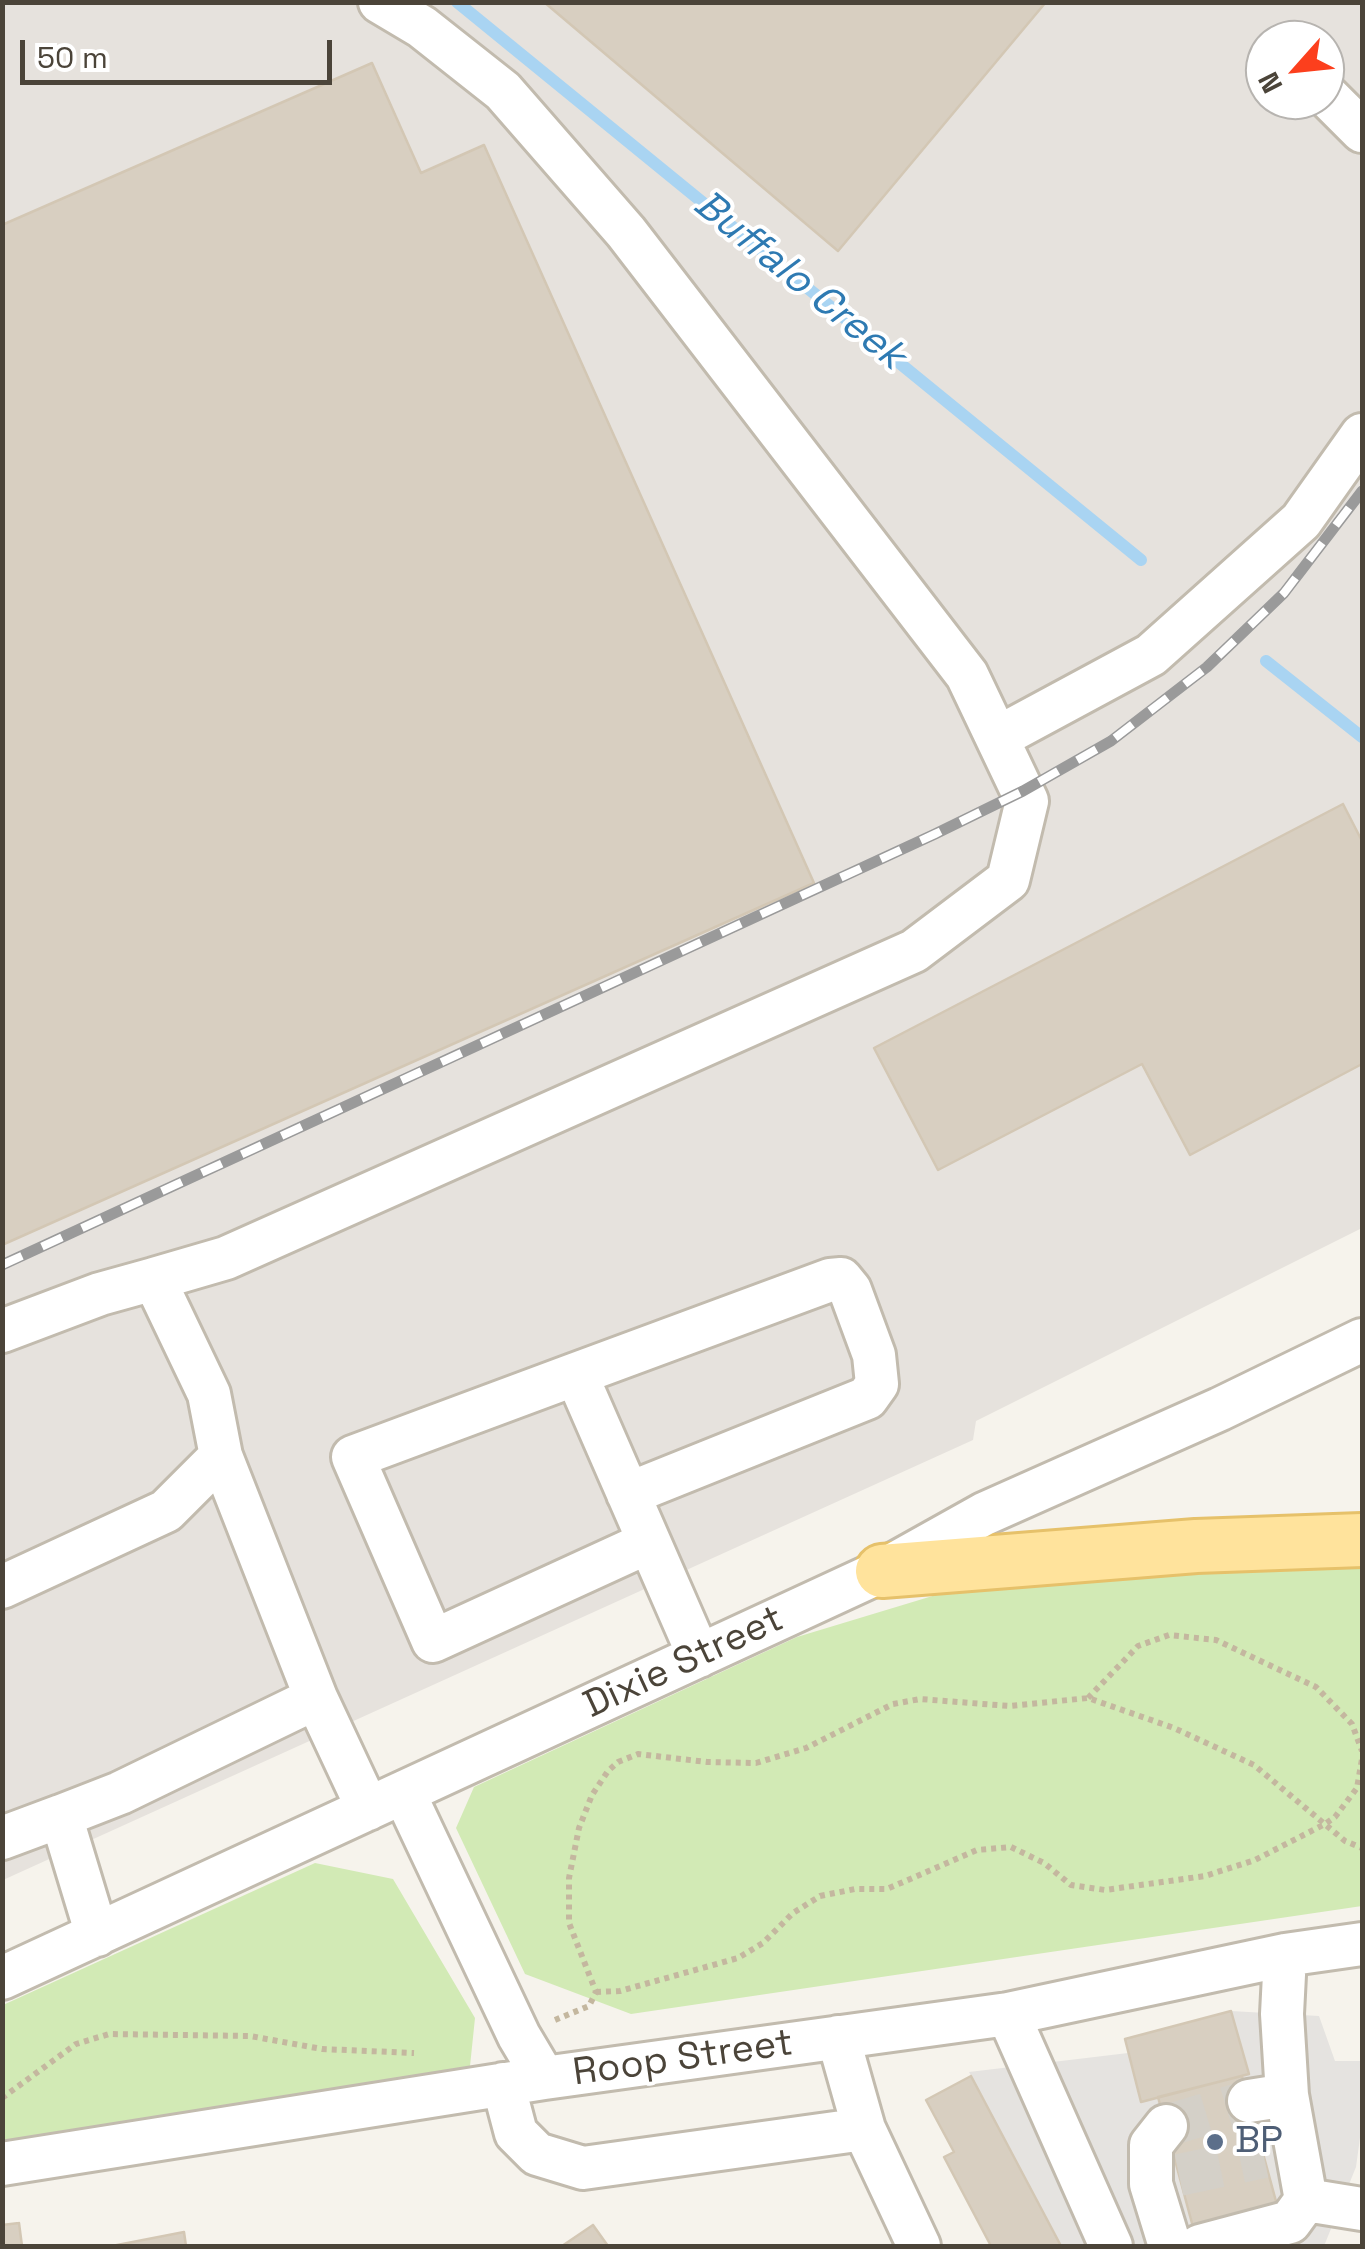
<!DOCTYPE html>
<html>
<head>
<meta charset="utf-8">
<style>
  body { margin:0 }
  #map { position:relative; width:1365px; height:2249px; overflow:hidden; background:#f6f3ec; font-family:"Space Grotesk",sans-serif }
  canvas { display:block }
  .frame { position:absolute; inset:0; border:5px solid #4b4439; pointer-events:none }
  .north { position:absolute; left:1245px; top:20px; width:100px; height:100px; box-sizing:border-box; background:#fff; border:2px solid #b7b4b0; border-radius:50%; rotate:243deg; font-size:28px; font-weight:700; line-height:40px; text-align:center; color:#4b4439 }
  .north::after { content:''; display:block; margin:auto; width:35px; height:45px; background:#fc3f1d; clip-path:polygon(50% 0,100% 100%,50% 72%,0 100%) }
  .scale { position:absolute; left:20px; top:40px; width:312px; height:45px; box-sizing:border-box; border:5px solid #4b4439; border-top:0; padding-left:12px; font-size:30px; line-height:35px; white-space:nowrap; color:#4b4439; -webkit-text-stroke:8px #fff; paint-order:stroke }
</style>
</head>
<body>
<div id="map">
<canvas width="1365" height="2249"></canvas>
<div class="frame"></div>
<div class="north">N</div>
<div class="scale">50 m</div>
</div>
<script>
const ctx = document.querySelector('canvas').getContext('2d');
ctx.lineJoin = 'round';
function fillPath(path, color) { ctx.fillStyle = color; ctx.fill(path, 'evenodd'); }
const toPath = rows => new Path2D(rows.map(r => 'M' + r).join(''));
function trace(path, color, width, dash) { ctx.strokeStyle = color; ctx.lineWidth = width; ctx.lineCap = dash ? 'butt' : 'round'; ctx.setLineDash(dash || []); ctx.stroke(path); }
function drawText(font, color, halo, rows, align = 'center') {
  ctx.font = font + ' "Space Grotesk",sans-serif'; ctx.lineWidth = 8; ctx.setLineDash([]); ctx.textBaseline = 'middle'; ctx.strokeStyle = halo; ctx.fillStyle = color; for (const [text, x, y, turn = 0] of rows) {
    ctx.save(); ctx.translate(x, y); ctx.rotate((+turn || 0) * Math.PI / 180); ctx.textAlign = isNaN(turn) ? turn : align; if (halo) ctx.strokeText(text, 0, 0); ctx.fillText(text, 0, 0); ctx.restore();
  }
}
fillPath(toPath([
  [2,3,1362,3,1362,1228,976,1421,973,1440,3,1880],
  [1265,40,1325,40,1325,100,1265,100]
]), '#e6e2dd');
fillPath(toPath([
  [1167,1561,1362,1564,1362,1906,631,2014,525,1974,456,1828,474,1787,797,1637,949,1591],
  [315,1863,393,1879,475,2018,470,2066,3,2142,3,2005]
]), '#d2eab5');
fillPath(toPath([
  [1231,2011,1319,2016,1335,2061,1362,2061,1362,2123,1356,2167,1324,2246,1061,2246,969,2072,1128,2053,1142,2102,1248,2074]
]), '#e5e3e0');
trace(toPath([
  [457,2,1141,560],
  [1266,661,1362,737]
]), '#a9d4f2', 12);
const building = toPath([
  [544,2,1046,2,838,251,544,2],
  [372,63,421,173,484,145,814,883,2,1245,2,225,372,63],
  [1343,804,1362,841,1362,1064,1190,1155,1142,1064,938,1170,874,1048,1343,804],
  [1231,2011,1249,2074,1141,2102,1125,2039,1231,2011],
  [971,2076,1061,2246,991,2246,944,2157,954,2152,926,2100,971,2076],
  [1242,2076,1277,2205,1193,2227,1158,2097,1242,2076],
  [19,2223,22,2246,2,2246,2,2225,19,2223],
  [593,2225,608,2246,562,2246,593,2225],
  [184,2232,186,2246,112,2246,184,2232]
]);
fillPath(building, '#d8cfc1');
trace(building, '#d3c7b4', 2.5);
trace(toPath([
  [1166,2126,1249,2101],
  [1179,2175,1264,2157]
]), '#d4d0c8', 42, [42, 21]);
const minor = toPath([
  [1325,94,1362,131],
  [997,738,1151,655,1301,521,1362,435],
  [154,1279,226,1258,914,951,1008,880,1027,801,967,675,626,232,503,91,422,27,380,2],
  [2,1331,100,1294,154,1279,209,1394,221,1456,166,1511,2,1587],
  [576,1374,830,1280,841,1279,850,1290,874,1355,877,1384,867,1398,628,1494],
  [649,1542,433,1641,353,1457,576,1374,699,1656],
  [316,1698,368,1809],
  [404,1793,519,2036,544,2078],
  [61,1816,120,1793,316,1698,221,1456],
  [2,1838,61,1816,97,1935],
  [1285,1955,1282,2014,1287,2095,1306,2200,1362,2209],
  [2,1978,882,1571,984,1514,1220,1409,1362,1340],
  [1008,2014,1111,2246],
  [838,2037,864,2129,919,2246],
  [503,2084,516,2133,537,2154,583,2168,864,2129],
  [1249,2101,1287,2095],
  [1166,2126,1151,2145,1151,2184,1170,2246],
  [2,2164,544,2078,1008,2014,1285,1955,1362,1944],
  [1200,2246,1290,2222,1306,2200]
]);
const major = toPath([
  [882,1571,1196,1546,1362,1540]
]);
trace(minor, '#c2bbae', 48);
trace(major, '#e6c16a', 58);
trace(toPath([
  [1088,1698,1138,1646,1169,1635,1216,1640,1316,1687,1352,1724,1362,1751],
  [596,1992,620,1991,738,1958,763,1943,793,1913,820,1896,855,1889,887,1889,977,1850,1011,1847,1044,1863,1071,1885,1105,1890,1205,1876,1255,1860,1325,1824,1335,1817,1357,1788,1362,1759],
  [555,2020,589,2006,596,1992,569,1923,569,1878,579,1828,592,1795,608,1771,618,1762,638,1754,707,1762,756,1763,806,1748,893,1704,920,1699,1009,1706,1088,1698,1174,1728,1254,1765,1345,1841,1362,1848],
  [2,2098,76,2044,109,2034,250,2036,322,2049,414,2053]
]), '#c4b79f', 6, [5, 5]);
trace(minor, '#fff', 42);
trace(major, '#ffe39c', 52);
const rail = toPath([
  [2,1265,935,834,1023,791,1111,741,1207,667,1284,593,1362,491]
]);
trace(rail, '#9a9a9a', 11);
trace(rail, '#fff', 8, [22]);
for (const [x, y, r, color] of [
  [1215,2142,10,"#5c6f8a"]
]) { const dot = new Path2D(); dot.arc(x, y, r, 0, 2 * Math.PI); ctx.fillStyle = color; ctx.fill(dot); trace(dot, '#fff', 4); }
drawText('38px', '#4b4439', '#fff', [
  ["Dixie Street",684,1663,-25],
  ["Roop Street",683,2059,-8]
]);
drawText('38px', '#4e5e75', '#fff', [
  ["BP",1235,2142]
], 'left');
drawText('italic 40px', '#2e7ab2', '#fff', [
  ["Buffalo Creek",799,281,39]
]);
</script>
</body>
</html>
